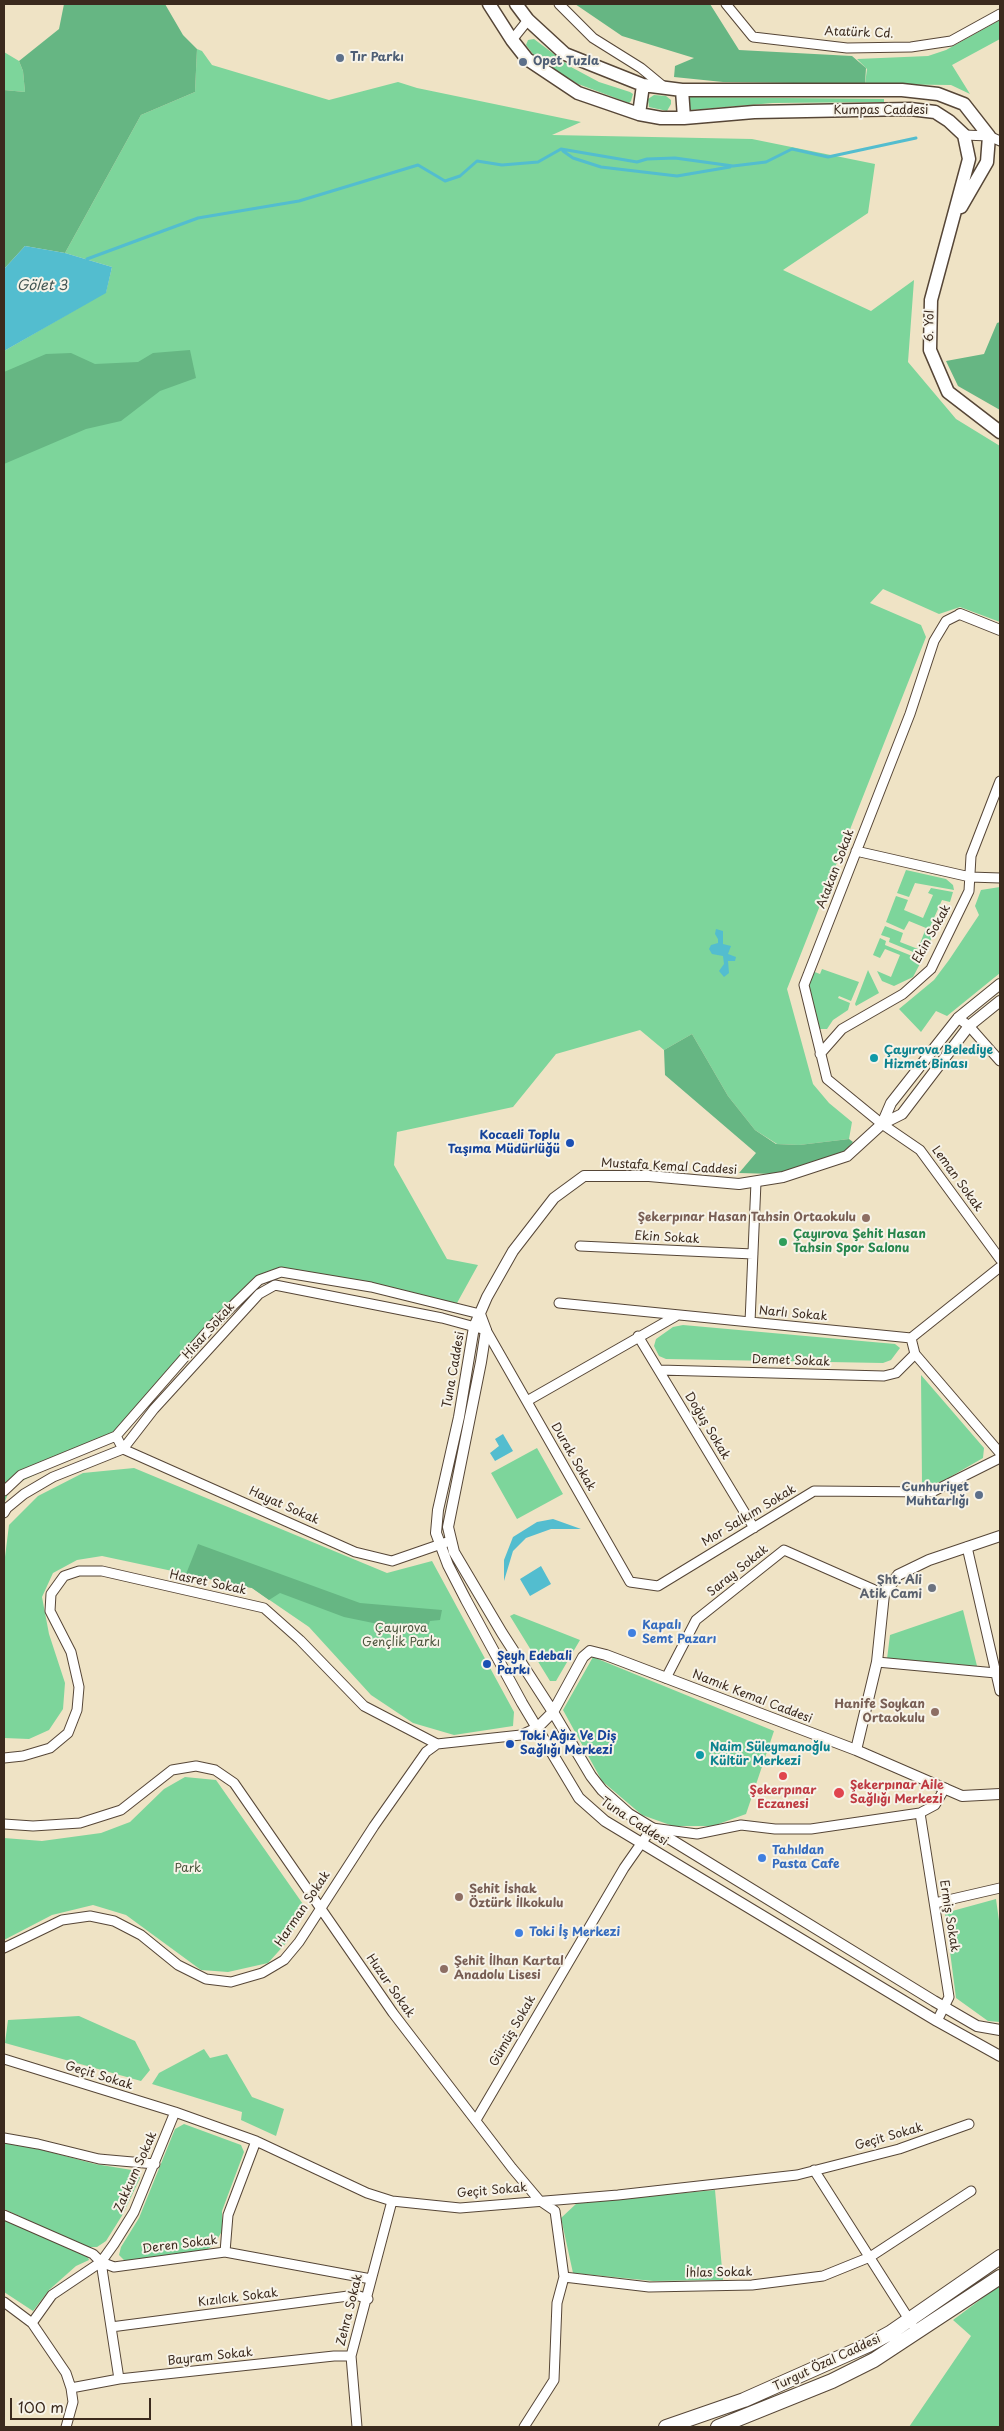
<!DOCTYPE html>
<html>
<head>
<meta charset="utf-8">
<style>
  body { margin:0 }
  #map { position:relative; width:1004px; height:2431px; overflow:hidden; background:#efe3c5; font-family:"Playpen Sans",sans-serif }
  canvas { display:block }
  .frame { position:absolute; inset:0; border:5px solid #3b2a1e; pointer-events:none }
  .scale { position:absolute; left:10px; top:2398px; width:141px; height:22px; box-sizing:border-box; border:2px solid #3b2a1e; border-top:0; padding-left:6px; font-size:15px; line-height:18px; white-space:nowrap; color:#3b2a1e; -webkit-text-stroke:4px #f7f3e8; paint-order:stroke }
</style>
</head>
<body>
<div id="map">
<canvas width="1004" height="2431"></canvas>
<div class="frame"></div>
<div class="scale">100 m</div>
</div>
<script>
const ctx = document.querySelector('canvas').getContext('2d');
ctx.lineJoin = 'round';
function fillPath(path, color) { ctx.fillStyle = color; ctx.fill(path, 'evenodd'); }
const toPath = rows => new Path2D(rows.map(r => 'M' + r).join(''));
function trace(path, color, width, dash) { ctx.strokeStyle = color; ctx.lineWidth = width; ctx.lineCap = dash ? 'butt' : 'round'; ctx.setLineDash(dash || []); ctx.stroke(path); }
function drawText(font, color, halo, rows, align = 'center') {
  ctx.font = font + ' "Playpen Sans",sans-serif'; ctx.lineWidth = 4; ctx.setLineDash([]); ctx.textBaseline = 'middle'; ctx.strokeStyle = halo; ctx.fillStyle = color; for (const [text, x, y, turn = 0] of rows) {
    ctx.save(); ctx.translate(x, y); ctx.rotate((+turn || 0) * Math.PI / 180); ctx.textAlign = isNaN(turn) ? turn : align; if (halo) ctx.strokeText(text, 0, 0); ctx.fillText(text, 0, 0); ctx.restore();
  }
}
fillPath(toPath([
  [1000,20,1000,39,952,65,970,94,951,85,865,84,867,69,857,59,928,56,946,50],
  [534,39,571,67,599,82,630,92,633,94,631,101,629,103,578,84,536,58,526,45,528,40],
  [197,49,202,51,212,65,329,100,398,82,417,88,581,122,552,135,752,139,875,164,868,213,783,270,871,311,914,280,908,362,956,419,1000,446,1000,622,960,607,939,614,883,589,870,603,921,625,926,637,787,989,813,1084,829,1103,852,1122,849,1139,799,1145,777,1144,755,1130,728,1096,692,1034,664,1050,640,1030,556,1054,513,1107,397,1132,394,1165,447,1259,478,1265,457,1303,282,1271,258,1281,114,1438,11,1486,4,1504,4,351,106,292,112,267,65,253,141,115,195,92],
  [4,52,19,61,23,71,25,92,4,90],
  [654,95,666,96,671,100,671,104,667,111,649,107,648,99],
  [688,97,884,99,884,102,773,103,690,110],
  [906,870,946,879,953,885,954,890,915,883,909,897,897,893],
  [1000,887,1000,973,947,1016,936,1011,921,1032,899,1009,934,980,949,960,979,915,975,906,981,890],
  [931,888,953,892,950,902,942,900,929,929,935,931,923,956,889,942,890,938,881,935,885,926,903,933,900,942,918,949,926,928,909,921,904,930,886,922,896,896,908,900,904,910,923,918,933,895,928,893],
  [880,938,886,941,885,945,922,960,913,977,894,986,882,981,877,971,891,977,900,955,885,949,880,958,873,955],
  [822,969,859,982,851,1001,839,996,838,998,850,1003,848,1010,833,1020,827,1029,816,1029,807,991,812,971,820,974],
  [868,970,879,993,856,1006,855,1004],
  [683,1325,895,1344,900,1348,891,1360,883,1363,666,1359,659,1356,654,1346,656,1339,673,1327],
  [921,1375,984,1448,983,1458,943,1481,930,1485,922,1483],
  [537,1448,563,1494,517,1519,491,1473],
  [134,1468,387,1573,432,1561,514,1712,513,1726,454,1735,413,1723,371,1695,309,1627,252,1588,102,1556,77,1560,53,1573,42,1597,49,1634,65,1683,63,1709,49,1730,29,1739,4,1738,4,1565,9,1525,38,1496,83,1473],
  [963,1610,977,1666,887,1659,890,1635],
  [514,1614,580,1640,556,1681,550,1681,510,1616],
  [593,1657,774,1731,746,1814,713,1826,673,1826,642,1815,602,1781,563,1710],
  [185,1777,216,1780,305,1907,287,1942,268,1963,228,1972,201,1970,126,1915,93,1905,52,1915,4,1940,4,1838,42,1841,101,1833,130,1822,164,1789],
  [996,1899,1000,1928,1000,2022,988,2021,956,1998,945,1913],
  [79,2016,135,2041,150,2070,141,2081,5,2043,8,2020],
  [204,2049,210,2058,227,2054,252,2097,284,2109,276,2136,241,2120,242,2112,152,2084,159,2073],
  [184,2124,241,2145,244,2152,222,2211,222,2231,214,2245,206,2250,125,2261,119,2255,121,2247,139,2218,175,2129],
  [4,2142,35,2148,95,2164,138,2171,140,2178,123,2214,106,2241,97,2247,86,2247,4,2209],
  [715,2190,723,2280,653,2281,573,2273,561,2218,577,2203],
  [4,2218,87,2255,89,2260,76,2266,49,2290,33,2311,4,2292],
  [1000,2285,1000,2427,909,2427,971,2336,953,2320]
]), '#7dd59b');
fillPath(toPath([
  [64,4,165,4,183,35,197,49,195,92,141,115,65,253,25,246,4,269,4,90,25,92,23,71,19,61,59,29],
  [575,4,710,4,739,50,852,56,866,68,865,84,723,82,674,77,675,66,694,58,622,36],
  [1000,322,1000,410,958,386,946,361,984,354,997,323],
  [190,350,196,378,160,391,121,421,86,429,4,464,4,372,46,354,71,353,95,364,138,362,153,353],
  [692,1034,728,1096,755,1130,776,1144,799,1145,849,1139,853,1142,845,1152,775,1174,739,1173,756,1153,665,1075,664,1050],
  [198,1544,360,1603,442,1610,440,1620,430,1621,427,1629,378,1624,344,1617,280,1593,269,1600,252,1588,186,1574]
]), '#66b683');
fillPath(toPath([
  [25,246,65,253,112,267,106,293,4,351,4,269],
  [716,929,723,931,723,944,731,946,728,954,736,957,735,961,728,961,729,973,724,977,719,971,724,964,723,956,712,954,709,949,711,945,718,943,718,939,715,934],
  [503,1434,513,1451,495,1461,490,1453,499,1446,495,1439],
  [553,1519,581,1529,551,1529,526,1538,513,1551,504,1581,504,1560,513,1537,537,1522],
  [541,1566,551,1584,530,1596,520,1579]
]), '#53bdcf');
trace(toPath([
  [563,151,573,158,601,167,677,176,730,167],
  [87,259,198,218,299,201,418,165,445,181,460,176,477,161,502,165,538,162,561,149,637,162,647,159,675,158,733,166,766,162,792,149,828,157,916,138]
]), '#53bdcf', 3);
const minor = toPath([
  [559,4,593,38,641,68,664,87],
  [726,4,753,37,847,48,911,47,951,41,1000,14],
  [512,40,528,20],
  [964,135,989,136,1000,141],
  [960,614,946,621,934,641,910,714,804,985,827,1079,882,1124,920,1150,1000,1259],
  [856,851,970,877,1000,878],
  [958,1018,969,1026,1000,1061],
  [820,1054,842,1029,903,994,931,969,969,891,971,856,1000,781],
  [580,1246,753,1254],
  [559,1303,911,1338,1000,1267],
  [750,1322,756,1182],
  [638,1336,754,1528],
  [911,1338,915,1354,1000,1453],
  [659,1370,884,1376,896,1373,915,1354],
  [527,1401,676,1316],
  [116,1436,123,1449,355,1552,392,1561,447,1542],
  [4,1491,21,1475,116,1436,212,1326,259,1280,281,1272,371,1287,480,1314],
  [4,1513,7,1508,24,1494,53,1477,123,1449,154,1409,259,1294,275,1285,442,1318,486,1330,630,1582,658,1586,814,1491,932,1492,1000,1458],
  [967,1547,1000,1691],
  [877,1662,996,1673],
  [666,1678,696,1620,784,1550,884,1594],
  [4,1758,23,1756,50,1748,68,1733,77,1710,79,1687,71,1652,50,1611,51,1594,64,1576,79,1571,102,1571,264,1608,300,1640,364,1706,437,1744,521,1735,538,1727],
  [920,1813,949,1997,937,2021],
  [4,1824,33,1826,80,1823,121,1810,172,1770,196,1766,215,1770,234,1783,393,2013,512,2168,539,2200,555,2211,564,2277,557,2303,554,2380,524,2427],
  [935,1903,1000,1888],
  [4,1948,62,1920,90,1916,114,1921,141,1935,178,1965,206,1979,231,1982,262,1973,284,1960,299,1942,374,1826,426,1752,437,1744],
  [4,2059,175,2112,256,2141,367,2193,392,2201,460,2208,618,2195,797,2175,899,2149,969,2124],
  [476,2120,624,1868,652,1828,697,1834,741,1825,775,1829,811,1829,920,1813,935,1805,945,1788],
  [4,2138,38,2144,99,2159,155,2164],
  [814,2170,912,2324],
  [4,2215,93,2254,101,2262,114,2267,225,2252,371,2279],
  [225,2252,228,2215,256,2141],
  [101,2262,119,2379],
  [564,2277,649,2287,752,2285,823,2276,870,2257,971,2191],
  [4,2302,32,2323,66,2373,71,2388,73,2402,66,2427],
  [32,2323,52,2295,101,2262,114,2244,134,2212,175,2112],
  [111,2327,356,2295,368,2299],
  [71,2388,119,2379,334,2356,351,2356],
  [357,2427,351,2356,392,2201]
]);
const tertiary = toPath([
  [960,614,1000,630],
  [1000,1001,969,1026,902,1114,882,1124,847,1156,783,1177,739,1184,649,1176,584,1176,554,1198,513,1251,487,1297,474,1327,459,1417,438,1510,436,1533,448,1565,466,1600,522,1703,579,1798,605,1821,937,2021,1000,2056],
  [882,1124,891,1103,958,1018,1000,984],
  [480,1314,486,1330,481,1362,448,1527,454,1552,502,1633,553,1712,591,1776,602,1790,629,1814,652,1828,934,2001,977,2026,1000,2030],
  [996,1673,1000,1673],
  [538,1727,553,1712,583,1657,590,1651,606,1655,856,1750,962,1796,1000,1794],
  [856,1750,877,1662,884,1594,898,1575,929,1560,1000,1536]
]);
const secondary = toPath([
  [489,4,512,40,527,59,578,93,639,114,661,118,684,118,754,112,910,109,935,112,949,121,964,135,969,159,931,300,930,350,948,392,1000,432],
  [516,4,528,20,565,54,643,85,682,90,902,90,938,94,964,104,989,136,987,162,961,207],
  [682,90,684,118],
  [639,114,643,85]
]);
const primary = toPath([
  [666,2427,744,2400,868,2345,890,2333,1000,2257],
  [718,2427,832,2381,874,2360,1000,2277]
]);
trace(minor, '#564637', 11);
trace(tertiary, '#564637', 12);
trace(secondary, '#564637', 15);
trace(primary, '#564637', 16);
trace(minor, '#fff', 9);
trace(tertiary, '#fff', 10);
trace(secondary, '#fff', 12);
trace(primary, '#fff', 14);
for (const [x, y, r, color] of [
  [340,58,5,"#5c6f8a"],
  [523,62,5,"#5c6f8a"],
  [874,1058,5,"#0f9aa8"],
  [570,1143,5,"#1a4fb4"],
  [866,1218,5,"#8d6e63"],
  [783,1242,5,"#2e9e5b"],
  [979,1495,5,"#5c6f8a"],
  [932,1588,5,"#6b7280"],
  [632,1633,5,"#3f7fe0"],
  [487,1664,5,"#1a4fb4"],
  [935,1712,5,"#8d6e63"],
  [510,1744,5,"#1a4fb4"],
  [700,1755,5,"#0f9aa8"],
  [783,1776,5,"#e0444e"],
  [839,1793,6,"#e0444e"],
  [762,1858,5,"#3f7fe0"],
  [459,1897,5,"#8d6e63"],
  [519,1933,5,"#3f7fe0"],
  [444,1969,5,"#8d6e63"]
]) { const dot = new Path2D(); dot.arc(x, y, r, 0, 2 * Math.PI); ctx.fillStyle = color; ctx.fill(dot); trace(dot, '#f7f3e8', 2); }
drawText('12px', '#3b2a1e', '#f7f3e8', [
  ["Atatürk Cd.",859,33,2],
  ["Kumpas Caddesi",881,111],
  ["6. Yol",930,326,-89],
  ["Atakan Sokak",836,869,-69],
  ["Ekin Sokak",932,934,-61],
  ["Mustafa Kemal Caddesi",669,1167,3],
  ["Leman Sokak",957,1179,54],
  ["Ekin Sokak",667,1238,3],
  ["Narlı Sokak",793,1314,5],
  ["Hisar Sokak",209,1331,-48],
  ["Demet Sokak",791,1361,2],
  ["Tuna Caddesi",454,1370,-80],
  ["Doğuş Sokak",707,1426,59],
  ["Durak Sokak",573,1457,60],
  ["Hayat Sokak",284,1506,24],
  ["Mor Salkım Sokak",749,1516,-31],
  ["Saray Sokak",738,1571,-39],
  ["Hasret Sokak",208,1583,12],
  ["Namık Kemal Caddesi",752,1697,21],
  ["Tuna Caddesi",634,1822,33],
  ["Harman Sokak",303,1909,-56],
  ["Ermiş Sokak",949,1916,81],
  ["Huzur Sokak",390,1986,55],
  ["Gümüş Sokak",513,2031,-60],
  ["Geçit Sokak",99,2076,17],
  ["Geçit Sokak",889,2137,-16],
  ["Zakkum Sokak",136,2172,-66],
  ["Geçit Sokak",492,2191,-5],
  ["Deren Sokak",180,2245,-7],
  ["İhlas Sokak",719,2273,-1],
  ["Kızılcık Sokak",238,2298,-7],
  ["Zehra Sokak",350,2310,-76],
  ["Bayram Sokak",210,2357,-6],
  ["Turgut Özal Caddesi",827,2363,-25]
]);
drawText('bold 12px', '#4e5e75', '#f7f3e8', [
  ["Tır Parkı",350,58],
  ["Opet Tuzla",533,62],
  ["Cunhuriyet",969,1488,"right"],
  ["Muhtarlığı",969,1502,"right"]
], 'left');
drawText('bold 12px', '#0d838f', '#f7f3e8', [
  ["Çayırova Belediye",884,1051],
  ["Hizmet Binası",884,1065],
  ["Naim Süleymanoğlu",710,1748],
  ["Kültür Merkezi",710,1762]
], 'left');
drawText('bold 12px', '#164399', '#f7f3e8', [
  ["Kocaeli Toplu",560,1136,"right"],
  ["Taşıma Müdürlüğü",560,1150,"right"],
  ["Şeyh Edebali",497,1657],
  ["Parkı",497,1671],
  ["Toki Ağız Ve Diş",520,1737],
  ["Sağlığı Merkezi",520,1751]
], 'left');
drawText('bold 12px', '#785e54', '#f7f3e8', [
  ["Şekerpınar Hasan Tahsin Ortaokulu",856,1218],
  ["Hanife Soykan",925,1705],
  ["Ortaokulu",925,1719],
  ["Şehit İshak",469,1890,"left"],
  ["Öztürk İlkokulu",469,1904,"left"],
  ["Şehit İlhan Kartal",454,1962,"left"],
  ["Anadolu Lisesi",454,1976,"left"]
], 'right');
drawText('bold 12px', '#27864d', '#f7f3e8', [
  ["Çayırova Şehit Hasan",793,1235],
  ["Tahsin Spor Salonu",793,1249]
], 'left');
drawText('bold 12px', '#5b616d', '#f7f3e8', [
  ["Şht. Ali",922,1581],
  ["Atik Cami",922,1595]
], 'right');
drawText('bold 12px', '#366cbe', '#f7f3e8', [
  ["Kapalı",642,1626],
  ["Semt Pazarı",642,1640],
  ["Tahıldan",772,1851],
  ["Pasta Cafe",772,1865],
  ["Toki İş Merkezi",529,1933]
], 'left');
drawText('12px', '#4c553d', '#f7f3e8', [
  ["Çayırova",401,1629],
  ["Gençlik Parkı",401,1643],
  ["Park",188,1869]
]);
drawText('bold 12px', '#be3a42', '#f7f3e8', [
  ["Şekerpınar Aile",850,1786],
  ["Sağlığı Merkezi",850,1800],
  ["Şekerpınar",783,1791,"center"],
  ["Eczanesi",783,1805,"center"]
], 'left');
drawText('italic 14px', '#425653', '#f7f3e8', [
  ["Gölet 3",42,286]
]);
</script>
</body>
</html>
